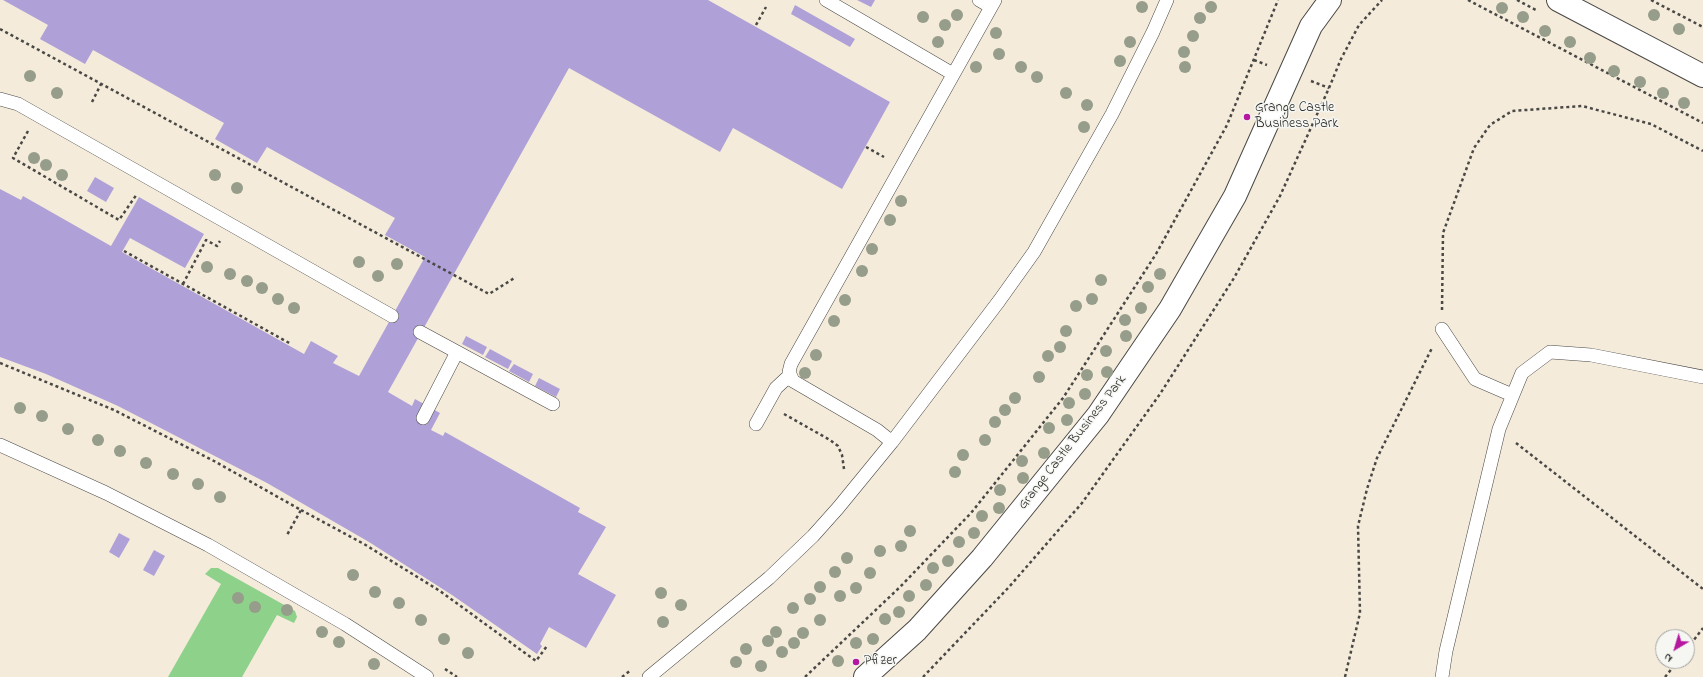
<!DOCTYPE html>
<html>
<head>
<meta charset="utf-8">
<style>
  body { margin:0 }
  #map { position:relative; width:1703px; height:677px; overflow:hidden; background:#f4ebdb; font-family:"Indie Flower",sans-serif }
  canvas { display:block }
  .north { position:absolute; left:1655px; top:629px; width:40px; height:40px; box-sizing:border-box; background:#f6f6f2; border:1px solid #a5a5a2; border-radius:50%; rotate:218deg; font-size:11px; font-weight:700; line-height:16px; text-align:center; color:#2b2b2b }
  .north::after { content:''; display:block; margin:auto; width:14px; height:18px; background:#b5179e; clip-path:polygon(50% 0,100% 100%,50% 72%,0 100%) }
</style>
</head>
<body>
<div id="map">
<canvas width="1703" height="677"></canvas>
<div class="north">N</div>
</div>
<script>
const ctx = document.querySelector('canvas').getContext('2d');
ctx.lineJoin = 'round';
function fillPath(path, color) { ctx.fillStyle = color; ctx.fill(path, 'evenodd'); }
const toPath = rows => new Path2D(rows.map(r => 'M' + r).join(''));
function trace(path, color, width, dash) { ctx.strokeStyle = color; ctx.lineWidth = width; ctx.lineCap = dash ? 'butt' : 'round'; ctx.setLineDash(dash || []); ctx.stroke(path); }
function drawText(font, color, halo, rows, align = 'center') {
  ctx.font = font + ' "Indie Flower",sans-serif'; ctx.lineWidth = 3; ctx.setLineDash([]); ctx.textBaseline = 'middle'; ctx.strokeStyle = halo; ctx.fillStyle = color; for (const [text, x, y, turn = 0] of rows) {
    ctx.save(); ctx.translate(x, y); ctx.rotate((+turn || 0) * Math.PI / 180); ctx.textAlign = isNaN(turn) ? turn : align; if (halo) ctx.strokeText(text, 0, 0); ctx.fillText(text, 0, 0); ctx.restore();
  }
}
fillPath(toPath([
  [211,568,218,568,295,611,297,617,294,623,277,615,242,677,168,677,221,584,205,574]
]), '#8ed18a');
fillPath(toPath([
  [3,0,708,0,890,102,842,189,733,128,720,152,569,68,388,392,412,406,415,399,440,413,431,430,443,436,445,432,580,508,578,512,606,527,578,574,616,595,586,648,549,627,540,644,542,646,537,654,452,595,369,542,267,483,118,406,46,374,0,357,0,189,21,200,23,196,111,246,139,197,204,234,185,268,130,238,122,252,304,354,311,341,338,356,333,363,359,376,425,257,385,235,395,218,267,147,257,163,215,139,224,123,93,50,85,64,40,39,48,25],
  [857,0,875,0,871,7],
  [795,5,855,39,850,47,791,14],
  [95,177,114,188,106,202,87,191],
  [466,336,487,347,483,355,462,344],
  [490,349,512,361,508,369,485,357],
  [514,364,533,374,529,382,509,371],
  [539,378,560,389,556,397,535,386],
  [119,533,130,539,119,558,109,552],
  [154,550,165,556,154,576,143,570]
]), '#afa1d7');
const lane = toPath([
  [826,0,953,74],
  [979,0,991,7],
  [0,99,18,104,392,316],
  [1442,329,1475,379,1512,395],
  [420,332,553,404],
  [423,418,457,352],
  [756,424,776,388,790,375],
  [892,442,877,430,793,381,789,372,791,364,995,0],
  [0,445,106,493,208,545,345,624,427,677],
  [649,677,769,578,813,536,838,508,892,442,999,301,1034,252,1112,114,1153,32,1167,0],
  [1442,677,1446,651,1499,429,1522,373,1550,352,1591,355,1703,377]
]);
const street = toPath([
  [1558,0,1703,76],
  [865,677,917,630,982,558,1098,415,1170,309,1235,196,1311,26,1330,0]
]);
trace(lane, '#494845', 14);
trace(street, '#494845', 24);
trace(toPath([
  [1468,0,1703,123],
  [1517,0,1536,10],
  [1651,0,1703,27],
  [756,25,766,7],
  [0,29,489,294,516,277],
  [1254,60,1267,65],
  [1311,81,1329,88],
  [92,102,101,84],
  [28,131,13,158,119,220,137,194],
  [866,147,884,157],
  [124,251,291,344],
  [183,284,206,240,217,246,220,241],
  [1442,310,1443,233,1474,148,1490,125,1512,111,1582,106,1651,124,1703,151],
  [0,363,114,410,214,461,301,510,287,535],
  [784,414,830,440,838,446,842,455,844,469],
  [1516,443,1703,589],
  [301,510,364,544,440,591,536,661,547,646],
  [1687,649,1703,628],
  [445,669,457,677],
  [622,677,631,670],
  [805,677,900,587,971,513,1063,398,1156,254,1227,125,1278,0],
  [923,677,1009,587,1082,503,1160,394,1234,278,1280,196,1329,88,1341,59,1359,25,1382,0],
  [1345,677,1360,613,1358,526,1367,489,1377,458,1432,348],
  [1665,677,1678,661]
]), '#494845', 2.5, [3, 3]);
trace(lane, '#fff', 13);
trace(street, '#fff', 22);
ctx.fillStyle = '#969d8a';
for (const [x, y] of [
  [1142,7],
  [1211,7],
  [1502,8],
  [957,15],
  [1654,15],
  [923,17],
  [1523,17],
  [1200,18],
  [945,25],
  [1679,29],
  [1545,31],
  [996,33],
  [1193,36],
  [938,42],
  [1130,42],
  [1570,42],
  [1184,52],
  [999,54],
  [1590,58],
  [1120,61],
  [976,67],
  [1021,67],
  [1185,67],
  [1614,71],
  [30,76],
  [1037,77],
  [1640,82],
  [57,93],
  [1066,93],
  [1663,93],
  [1684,103],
  [1087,105],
  [1084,127],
  [34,158],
  [46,165],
  [62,175],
  [215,175],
  [237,188],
  [901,201],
  [890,220],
  [872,249],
  [359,262],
  [397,264],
  [207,267],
  [862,271],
  [230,274],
  [1160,274],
  [378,276],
  [1101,280],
  [247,281],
  [1148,287],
  [262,288],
  [278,299],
  [1092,299],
  [845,300],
  [1076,306],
  [294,308],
  [1141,308],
  [1125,320],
  [834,321],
  [1066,331],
  [1126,336],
  [1060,347],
  [1106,351],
  [816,355],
  [1048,356],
  [1107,372],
  [805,373],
  [1087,375],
  [1039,377],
  [1085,394],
  [1015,398],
  [1069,403],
  [20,408],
  [1005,410],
  [42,416],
  [1067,420],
  [995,422],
  [1049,428],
  [68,429],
  [98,440],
  [985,440],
  [120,451],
  [1044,453],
  [963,455],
  [1022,461],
  [146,463],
  [955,472],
  [173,474],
  [1023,478],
  [198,484],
  [1000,490],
  [220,497],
  [999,508],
  [982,516],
  [910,531],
  [974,533],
  [959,542],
  [901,546],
  [880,551],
  [847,558],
  [948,561],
  [933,568],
  [835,572],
  [870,573],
  [353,575],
  [926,585],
  [820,587],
  [856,588],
  [375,592],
  [661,593],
  [840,596],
  [909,596],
  [238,598],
  [810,599],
  [399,603],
  [681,605],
  [255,607],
  [793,608],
  [287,610],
  [899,612],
  [885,619],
  [421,620],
  [820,620],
  [663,622],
  [322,632],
  [776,632],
  [803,633],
  [444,639],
  [873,639],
  [768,641],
  [339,642],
  [794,643],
  [856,643],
  [746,649],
  [782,652],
  [468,653],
  [838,661],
  [736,662],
  [374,664],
  [761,666]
]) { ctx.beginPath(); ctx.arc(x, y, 6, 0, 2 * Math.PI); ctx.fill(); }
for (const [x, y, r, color] of [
  [1247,117,4,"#b5179e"],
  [856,662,4,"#b5179e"]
]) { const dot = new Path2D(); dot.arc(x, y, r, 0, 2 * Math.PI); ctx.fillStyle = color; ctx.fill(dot); trace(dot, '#f6f6f2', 1.5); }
drawText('14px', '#2b2b2b', '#f6f6f2', [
  ["Grange Castle",1255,109],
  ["Business Park",1255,125],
  ["Pfizer",864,662]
], 'left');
drawText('14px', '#2b2b2b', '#f6f6f2', [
  ["Grange Castle Business Park",1073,443,-52]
]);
</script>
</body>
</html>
